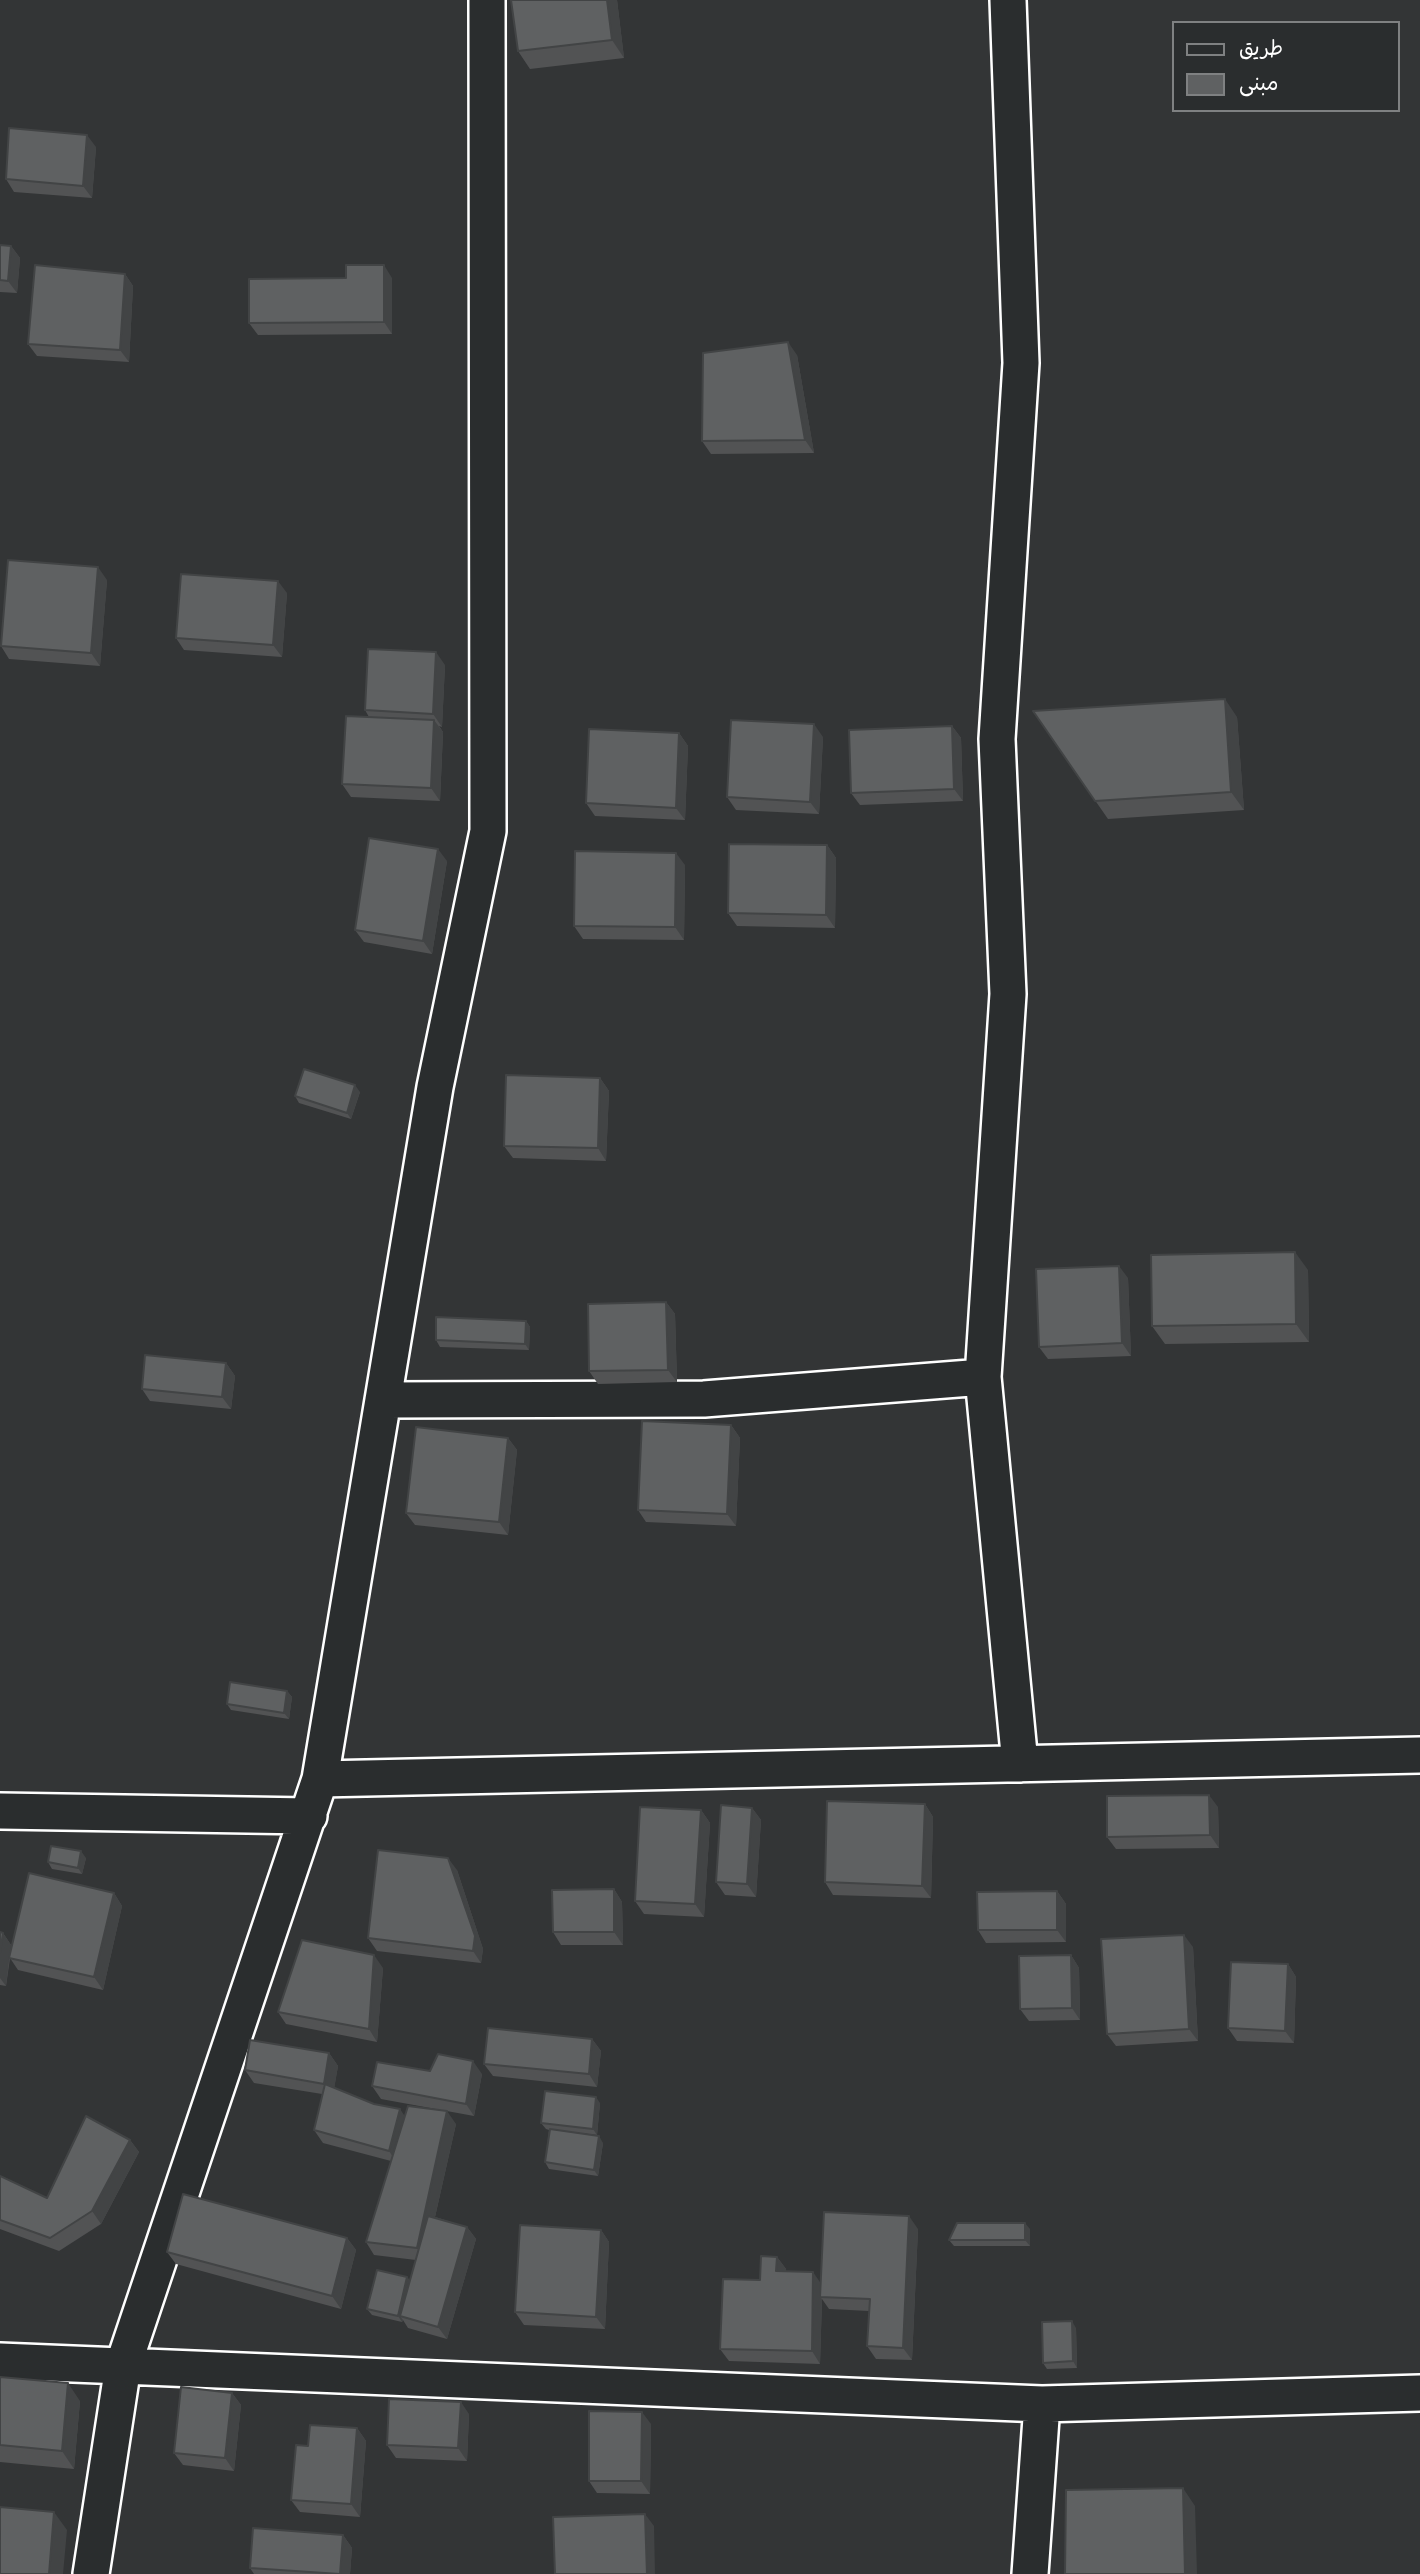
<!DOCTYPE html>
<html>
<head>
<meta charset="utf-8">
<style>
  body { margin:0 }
  #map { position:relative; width:1420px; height:2574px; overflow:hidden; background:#333536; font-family:Dekko,"Playpen Sans Arabic",sans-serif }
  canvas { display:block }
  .legend { position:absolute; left:1172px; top:21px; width:228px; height:91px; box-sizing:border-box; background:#2a2d2e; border:2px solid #7f8182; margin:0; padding:9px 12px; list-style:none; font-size:21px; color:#fff }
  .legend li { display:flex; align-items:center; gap:14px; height:35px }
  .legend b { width:35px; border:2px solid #7f8182 }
</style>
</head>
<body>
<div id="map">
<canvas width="1420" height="2574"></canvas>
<ul class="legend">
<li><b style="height:9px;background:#2a2d2e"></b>طريق</li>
<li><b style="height:19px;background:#5f6162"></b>مبنى</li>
</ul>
</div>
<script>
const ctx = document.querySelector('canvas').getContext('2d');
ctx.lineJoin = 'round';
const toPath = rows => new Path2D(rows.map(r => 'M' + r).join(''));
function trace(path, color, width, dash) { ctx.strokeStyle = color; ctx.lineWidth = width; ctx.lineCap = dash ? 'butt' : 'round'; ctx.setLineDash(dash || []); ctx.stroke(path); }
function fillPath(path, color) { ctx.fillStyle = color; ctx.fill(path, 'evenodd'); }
const street = toPath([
  [1008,0,1021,363,997,739,1008,994,983,1377,1020,1764],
  [383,1400,704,1399,983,1377],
  [320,1779,1420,1755],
  [0,1811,309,1816],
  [0,2361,1042,2404,1420,2393],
  [91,2574,123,2366,320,1779,435,1087,488,831,487,0],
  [1030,2574,1042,2404]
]);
trace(street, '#fff', 40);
trace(street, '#2a2d2e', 35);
fillPath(toPath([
  [617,0,624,58,530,69,518,51],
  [96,147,92,198,14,192,6,179],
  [0,245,11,246,20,258,17,293,0,292],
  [125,274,133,286,129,362,37,356,28,344],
  [392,278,392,334,258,335,249,323],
  [797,355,814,453,711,454,702,441],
  [107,580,100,666,9,659,1,646],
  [287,593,282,657,184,650,176,638],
  [445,665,442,727,439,726,443,732,440,801,351,797,342,784,369,717,365,710],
  [1033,711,1237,717,1244,810,1108,819],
  [952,726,961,738,963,801,860,805,851,793],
  [679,733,688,746,685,820,595,816,586,803],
  [823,737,819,814,736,810,727,797],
  [827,845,836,858,835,928,737,926,728,913],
  [447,861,432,954,364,942,355,930],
  [685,865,684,940,583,939,574,926],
  [600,1078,609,1091,606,1161,513,1158,504,1146],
  [360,1092,351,1119,299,1103,295,1096],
  [1308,1270,1309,1342,1165,1344,1152,1326],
  [1128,1278,1131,1356,1048,1359,1039,1347],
  [666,1302,675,1314,677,1382,598,1384,589,1371],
  [526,1321,530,1327,529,1350,440,1347,436,1340],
  [226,1363,235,1376,231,1409,150,1401,142,1389],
  [731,1425,740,1438,736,1526,646,1522,638,1510],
  [508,1438,517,1450,508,1535,415,1525,406,1513],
  [287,1691,292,1697,289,1719,231,1710,227,1704],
  [925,1804,933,1817,931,1898,833,1895,825,1882],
  [1218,1807,1219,1848,1116,1849,1107,1837],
  [752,1808,761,1820,756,1897,725,1895,716,1882],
  [701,1810,710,1823,704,1917,644,1914,635,1901],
  [86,1858,82,1874,52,1869,48,1862],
  [457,1870,483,1949,481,1963,377,1951,368,1938],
  [614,1889,622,1902,623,1945,561,1945,553,1932],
  [1057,1891,1066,1904,1066,1942,986,1943,978,1930],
  [114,1893,122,1906,103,1990,18,1970,10,1958,6,1986,0,1985,0,1932,3,1933,11,1945,10,1952],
  [1193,1947,1198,2041,1116,2046,1107,2034],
  [1071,1955,1079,1968,1080,2020,1029,2021,1020,2009],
  [1288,1964,1296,1977,1294,2043,1237,2041,1228,2028],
  [383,1968,377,2042,286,2024,278,2012],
  [592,2039,601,2051,597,2087,493,2076,484,2064],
  [329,2053,338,2066,334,2088,405,2116,456,2124,435,2217,467,2227,476,2239,447,2339,408,2328,403,2320,402,2322,372,2315,367,2309,407,2277,410,2281,416,2260,374,2255,366,2242,391,2161,323,2143,314,2130,322,2094,254,2083,245,2070],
  [430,2071,482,2074,474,2116,381,2099,372,2086],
  [600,2103,597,2135,572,2132,603,2143,598,2176,549,2169,545,2162,549,2130,546,2129,541,2123],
  [130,2140,139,2152,101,2224,59,2251,0,2229,0,2176,47,2198],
  [918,2229,912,2360,876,2359,867,2346,869,2311,829,2309,822,2299,820,2364,729,2361,720,2349,760,2280,777,2257,786,2269,786,2271,821,2283],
  [1030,2229,1030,2246,954,2246,949,2240],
  [601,2230,609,2242,605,2329,524,2325,515,2312],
  [347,2238,356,2250,341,2309,176,2264,167,2252],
  [1076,2328,1077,2368,1047,2369,1043,2363],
  [0,2377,80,2401,74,2469,0,2462],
  [232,2393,241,2405,234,2471,183,2465,174,2453],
  [469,2414,467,2461,396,2458,387,2445],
  [651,2424,650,2494,597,2493,589,2481],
  [357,2428,366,2441,360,2517,300,2512,291,2500],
  [343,2535,352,2548,350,2574,254,2574,250,2568]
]), '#525354');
fillPath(toPath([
  [607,0,617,0,624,58,612,40],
  [87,135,96,147,92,198,83,186],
  [11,246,20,258,17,293,8,281],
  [384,265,392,278,392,334,384,322],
  [125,274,133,286,129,362,120,350],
  [788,342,797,355,814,453,805,440],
  [98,567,107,580,100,666,91,653],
  [278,581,287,593,282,657,273,645],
  [436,652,445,665,442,727,433,714],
  [1225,699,1237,717,1244,810,1231,792],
  [434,720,443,732,440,801,431,788],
  [814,724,823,737,819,814,810,802],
  [952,726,961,738,963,801,954,789],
  [679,733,688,746,685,820,676,808],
  [827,845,836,858,835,928,826,915],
  [438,849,447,861,432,954,423,941],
  [676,853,685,865,684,940,675,927],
  [600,1078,609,1091,606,1161,598,1148],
  [355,1085,360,1092,351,1119,347,1113],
  [1295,1252,1308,1270,1309,1342,1296,1324],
  [1119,1266,1128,1278,1131,1356,1122,1343],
  [666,1302,675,1314,677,1382,668,1370],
  [526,1321,530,1327,529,1350,525,1344],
  [226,1363,235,1376,231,1409,222,1397],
  [731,1425,740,1438,736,1526,727,1514],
  [508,1438,517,1450,508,1535,499,1522],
  [287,1691,292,1697,289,1719,284,1713],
  [1209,1795,1218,1807,1219,1848,1210,1835],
  [925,1804,933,1817,931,1898,922,1886],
  [752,1808,761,1820,756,1897,747,1884],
  [701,1810,710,1823,704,1917,695,1904],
  [81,1851,86,1858,82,1874,78,1868],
  [448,1858,457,1870,483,1949,481,1963,473,1951],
  [614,1889,622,1902,623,1945,614,1932],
  [1057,1891,1066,1904,1066,1942,1057,1930],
  [114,1893,122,1906,103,1990,94,1977],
  [3,1933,11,1945,6,1986,0,1978,0,1953],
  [1184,1935,1193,1947,1198,2041,1189,2029],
  [374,1955,383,1968,377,2042,369,2029],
  [1071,1955,1079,1968,1080,2020,1072,2008],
  [1288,1964,1296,1977,1294,2043,1285,2031],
  [592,2039,601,2051,597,2087,589,2074],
  [329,2053,338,2066,333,2096,324,2084],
  [473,2061,482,2074,474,2116,466,2104],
  [596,2097,600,2103,597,2135,593,2129],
  [400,2109,408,2121,397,2163,389,2151],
  [447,2111,456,2124,425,2261,417,2248],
  [599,2136,603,2143,598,2176,594,2170],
  [130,2140,139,2152,101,2224,92,2211],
  [909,2216,918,2229,912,2360,903,2348],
  [1025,2223,1030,2229,1030,2246,1025,2240],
  [467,2227,476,2239,447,2339,438,2327],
  [601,2230,609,2242,605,2329,596,2317],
  [347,2238,356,2250,341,2309,332,2296],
  [777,2257,786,2269,785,2283,776,2271],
  [813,2272,822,2285,820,2297,822,2299,820,2364,812,2351],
  [407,2277,412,2283,400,2316,403,2320,402,2322,398,2316],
  [1072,2321,1076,2328,1077,2368,1073,2361],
  [68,2383,80,2401,74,2469,62,2451],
  [232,2393,241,2405,234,2471,225,2458],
  [461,2402,469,2414,467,2461,458,2448],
  [642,2412,651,2424,650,2494,641,2481],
  [357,2428,366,2441,360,2517,351,2504],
  [1183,2488,1195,2506,1197,2574,1185,2574],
  [54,2512,67,2530,63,2574,49,2574],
  [645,2514,654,2526,655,2574,647,2574],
  [343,2535,352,2548,350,2574,340,2574]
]), '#424445');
const building = toPath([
  [511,0,607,0,612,40,518,51,511,0],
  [9,128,87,135,83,186,6,179,9,128],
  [0,245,11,246,8,281,0,280,0,245],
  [35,265,125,274,120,350,28,344,35,265],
  [346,265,384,265,384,322,249,323,249,279,346,278,346,265],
  [788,342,805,440,702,441,703,353,788,342],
  [8,560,98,567,91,653,1,646,8,560],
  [181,574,278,581,273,645,176,638,181,574],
  [368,649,436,652,433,714,365,710,368,649],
  [1225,699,1231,792,1095,801,1033,711,1225,699],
  [346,716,434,720,431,788,342,784,346,716],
  [731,720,814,724,810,802,727,797,731,720],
  [952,726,954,789,851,793,849,730,952,726],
  [589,729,679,733,676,808,586,803,589,729],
  [369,838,438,849,423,941,355,930,369,838],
  [729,844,827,845,826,915,728,913,729,844],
  [575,851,676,853,675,927,574,926,575,851],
  [304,1069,355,1085,347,1113,295,1096,304,1069],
  [506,1075,600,1078,598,1148,504,1146,506,1075],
  [1295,1252,1296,1324,1152,1326,1151,1255,1295,1252],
  [1119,1266,1122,1343,1039,1347,1036,1269,1119,1266],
  [666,1302,668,1370,589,1371,588,1304,666,1302],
  [436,1317,526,1321,525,1344,436,1340,436,1317],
  [145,1355,226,1363,222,1397,142,1389,145,1355],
  [642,1421,731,1425,727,1514,638,1510,642,1421],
  [416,1427,508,1438,499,1522,406,1513,416,1427],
  [230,1682,287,1691,284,1713,227,1704,230,1682],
  [1209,1795,1210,1835,1107,1837,1107,1796,1209,1795],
  [827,1801,925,1804,922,1886,825,1882,827,1801],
  [721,1805,752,1808,747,1884,716,1882,721,1805],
  [640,1807,701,1810,695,1904,635,1901,640,1807],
  [51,1846,81,1851,78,1868,48,1862,51,1846],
  [378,1850,448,1858,475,1936,473,1951,368,1938,378,1850],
  [29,1873,114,1893,94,1977,9,1958,29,1873],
  [614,1889,614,1932,553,1932,552,1890,614,1889],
  [1057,1891,1057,1930,978,1930,977,1892,1057,1891],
  [0,1932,3,1933,0,1953,0,1932],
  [1184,1935,1189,2029,1107,2034,1101,1939,1184,1935],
  [302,1940,374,1955,369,2029,278,2012,302,1940],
  [1071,1955,1072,2008,1020,2009,1019,1956,1071,1955],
  [1231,1962,1288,1964,1285,2031,1228,2028,1231,1962],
  [488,2028,592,2039,589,2074,484,2064,488,2028],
  [250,2040,329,2053,324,2084,245,2070,250,2040],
  [438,2054,473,2061,466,2104,372,2086,377,2062,430,2071,438,2054],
  [325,2084,374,2104,400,2109,389,2151,314,2130,325,2084],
  [545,2091,596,2097,593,2129,541,2123,545,2091],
  [408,2106,447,2111,417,2248,366,2242,408,2106],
  [86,2116,130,2140,92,2211,50,2238,0,2220,0,2176,47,2198,86,2116],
  [550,2129,599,2136,594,2170,545,2162,550,2129],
  [183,2194,347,2238,332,2296,167,2252,183,2194],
  [824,2212,909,2216,903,2348,867,2346,870,2299,820,2297,824,2212],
  [428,2216,467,2227,438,2327,400,2316,428,2216],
  [957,2223,1025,2223,1025,2240,949,2240,957,2223],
  [520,2225,601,2230,596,2317,515,2312,520,2225],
  [761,2256,777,2257,776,2271,813,2272,812,2351,720,2349,723,2279,760,2280,761,2256],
  [377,2270,407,2277,398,2316,367,2309,377,2270],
  [1072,2321,1073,2361,1043,2363,1042,2322,1072,2321],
  [0,2377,68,2383,62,2451,0,2445,0,2377],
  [181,2387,232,2393,225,2458,174,2453,181,2387],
  [389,2399,461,2402,458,2448,387,2445,389,2399],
  [589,2411,642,2412,641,2481,589,2481,589,2411],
  [310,2425,357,2428,351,2504,291,2500,296,2445,308,2446,310,2425],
  [1183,2488,1185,2574,1065,2574,1066,2490,1183,2488],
  [0,2507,54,2512,49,2574,0,2574,0,2507],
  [645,2514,647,2574,555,2574,553,2517,645,2514],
  [253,2528,343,2535,340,2574,250,2568,253,2528]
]);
fillPath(building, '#5f6162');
trace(building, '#424445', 2);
</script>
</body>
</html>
